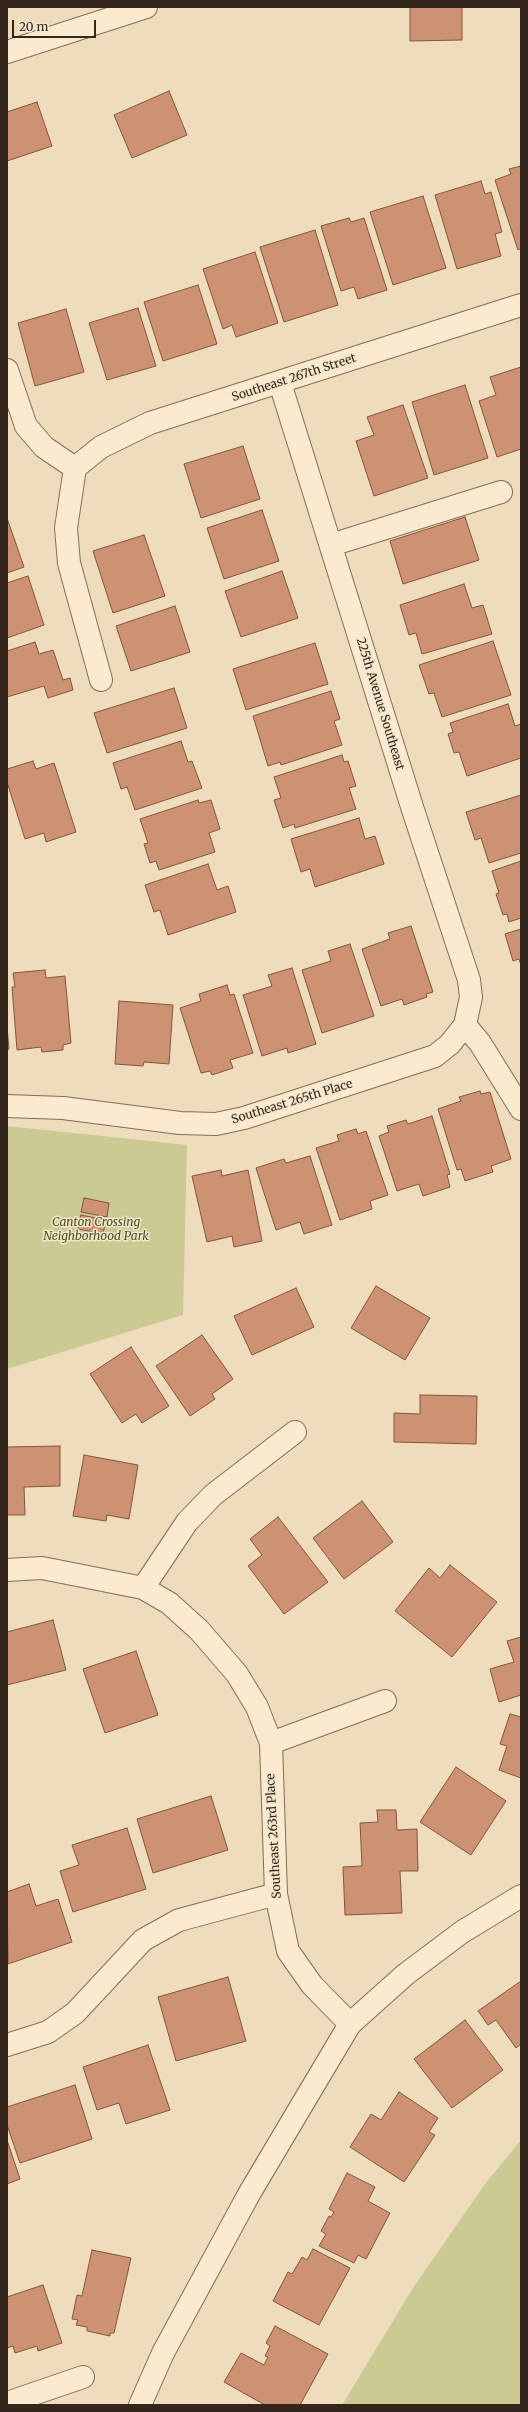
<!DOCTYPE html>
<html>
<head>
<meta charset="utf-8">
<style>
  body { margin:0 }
  #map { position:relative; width:528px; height:2412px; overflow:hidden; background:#eedcbd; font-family:Merriweather,serif }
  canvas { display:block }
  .frame { position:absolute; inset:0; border:8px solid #35261b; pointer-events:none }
  .scale { position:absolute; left:12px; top:20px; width:84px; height:18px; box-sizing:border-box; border:2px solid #35261b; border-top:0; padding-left:5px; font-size:12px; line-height:14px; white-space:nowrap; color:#35261b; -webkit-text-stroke:3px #f5e7cd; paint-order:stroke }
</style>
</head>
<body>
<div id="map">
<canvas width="528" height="2412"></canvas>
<div class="frame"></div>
<div class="scale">20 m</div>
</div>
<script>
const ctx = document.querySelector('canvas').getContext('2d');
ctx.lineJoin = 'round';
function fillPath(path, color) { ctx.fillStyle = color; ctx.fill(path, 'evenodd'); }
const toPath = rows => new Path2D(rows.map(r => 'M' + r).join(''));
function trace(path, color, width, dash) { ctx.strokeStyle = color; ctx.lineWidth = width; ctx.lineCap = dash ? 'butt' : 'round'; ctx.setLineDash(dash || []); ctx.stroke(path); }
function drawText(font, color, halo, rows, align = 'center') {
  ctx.font = font + ' Merriweather,serif'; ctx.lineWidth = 3; ctx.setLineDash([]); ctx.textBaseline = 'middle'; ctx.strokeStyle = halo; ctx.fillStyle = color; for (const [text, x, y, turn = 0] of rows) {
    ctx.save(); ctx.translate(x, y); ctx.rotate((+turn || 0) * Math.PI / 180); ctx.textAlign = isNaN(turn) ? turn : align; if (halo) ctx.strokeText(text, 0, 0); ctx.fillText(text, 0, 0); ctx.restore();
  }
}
fillPath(toPath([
  [7,1126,187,1145,183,1315,7,1369],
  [521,2140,521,2405,342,2405,413,2288,485,2184]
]), '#c9cb92');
const building = toPath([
  [410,7,462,7,462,40,410,41,410,7],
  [169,91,187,135,132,158,114,115,169,91],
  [37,102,52,146,7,161,7,112,37,102],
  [521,166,521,248,518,250,495,180,511,174,509,169,521,166],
  [481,181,485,194,491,192,502,232,495,234,501,256,457,269,435,195,481,181],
  [423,196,446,268,393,285,370,212,423,196],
  [349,218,351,222,364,218,387,290,358,299,354,287,341,291,321,226,349,218],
  [315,230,338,305,284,322,260,247,315,230],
  [255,252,278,323,236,337,232,325,223,329,203,269,255,252],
  [198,285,217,344,163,361,144,302,198,285],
  [138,308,156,366,107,380,89,323,138,308],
  [66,309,84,372,35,386,18,323,66,309],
  [521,367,521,449,497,457,479,401,496,395,490,377,521,367],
  [465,385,488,458,434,475,412,402,465,385],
  [403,405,428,478,374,496,356,441,374,435,367,417,403,405],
  [243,446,260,499,201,518,184,464,243,446],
  [262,510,279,561,224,579,207,528,262,510],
  [465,517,479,560,403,584,390,541,465,517],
  [7,518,24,567,7,573,7,518],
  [144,535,165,596,113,613,93,551,144,535],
  [282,571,298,618,241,637,225,591,282,571],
  [28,576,44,625,7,638,7,583,28,576],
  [464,584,472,608,483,605,492,634,422,654,416,633,409,635,400,605,464,584],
  [175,606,190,652,131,671,116,626,175,606],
  [493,641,511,695,442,717,434,693,429,694,419,665,493,641],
  [35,642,39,654,53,650,63,680,70,678,73,690,48,698,44,686,7,697,7,651,35,642],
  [315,643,328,684,246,710,233,669,315,643],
  [174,688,187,728,107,753,94,713,174,688],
  [331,691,340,719,334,721,342,745,281,765,280,762,268,766,253,716,331,691],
  [508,704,515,726,521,724,521,758,467,776,459,752,454,753,448,734,453,732,450,723,508,704],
  [181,741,188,762,192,761,202,788,135,810,127,787,121,789,113,763,181,741],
  [342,755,344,762,348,761,356,786,349,788,356,809,295,828,294,824,283,828,274,800,281,798,274,777,342,755],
  [33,761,36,769,54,763,76,832,46,842,44,833,25,839,7,782,7,769,33,761],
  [521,795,521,853,489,863,481,838,475,840,466,812,521,795],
  [198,800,199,803,211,800,220,829,209,833,215,852,159,870,156,861,150,863,144,844,148,843,140,819,198,800],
  [359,818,365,839,375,836,384,864,315,887,310,869,301,872,291,839,359,818],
  [521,861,521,918,509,922,507,914,503,915,496,894,499,893,492,871,521,861],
  [208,864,217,890,228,886,236,912,168,935,160,910,154,912,145,885,208,864],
  [411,926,433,992,426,994,427,997,404,1005,402,999,381,1006,362,949,390,939,388,933,411,926],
  [521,929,521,965,519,959,513,961,505,934,521,929],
  [350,944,374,1016,322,1033,302,970,331,961,328,951,350,944],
  [292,968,316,1044,288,1053,287,1048,262,1056,243,995,272,986,268,975,292,968],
  [45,970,46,978,65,976,71,1043,63,1045,63,1050,42,1052,41,1047,17,1050,12,987,15,987,13,973,45,970],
  [227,985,230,995,234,994,253,1053,230,1060,233,1068,212,1075,210,1071,201,1073,180,1008,201,1001,199,994,227,985],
  [119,1001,173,1005,169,1064,144,1062,143,1066,115,1064,119,1001],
  [7,1027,9,1049,7,1050,7,1027],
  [480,1091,481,1094,490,1092,511,1159,491,1166,493,1172,465,1181,461,1169,457,1170,438,1109,461,1101,459,1097,480,1091],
  [432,1116,450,1174,447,1175,450,1187,423,1196,419,1184,397,1191,379,1136,389,1132,387,1126,406,1120,408,1124,432,1116],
  [356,1129,358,1134,366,1131,388,1195,370,1201,372,1209,340,1220,316,1148,339,1141,337,1135,356,1129],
  [310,1156,332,1225,304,1234,300,1222,276,1230,256,1168,284,1159,286,1163,310,1156],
  [221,1170,222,1176,248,1170,262,1241,234,1247,232,1236,207,1242,192,1176,221,1170],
  [84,1198,109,1203,107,1217,81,1212,84,1198],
  [81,1215,106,1220,103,1234,78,1229,81,1215],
  [376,1286,430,1318,405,1360,351,1328,376,1286],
  [296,1288,314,1327,252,1355,234,1316,296,1288],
  [202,1335,233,1379,212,1394,215,1399,190,1416,156,1366,202,1335],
  [131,1347,169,1406,142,1423,136,1414,122,1423,90,1374,131,1347],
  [420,1395,477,1396,476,1444,394,1442,394,1413,420,1414,420,1395],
  [60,1446,60,1486,24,1487,25,1515,7,1515,7,1447,60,1446],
  [84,1455,138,1465,129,1519,107,1515,106,1521,73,1516,84,1455],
  [362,1501,393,1542,344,1579,313,1538,362,1501],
  [278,1517,328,1582,284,1614,248,1566,262,1555,250,1539,278,1517],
  [450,1565,497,1602,452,1657,395,1611,429,1568,440,1578,450,1565],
  [53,1620,66,1670,7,1685,7,1632,53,1620],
  [521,1637,521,1695,499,1702,490,1669,514,1662,507,1641,521,1637],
  [136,1651,158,1715,105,1733,83,1669,136,1651],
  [510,1714,521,1717,521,1778,499,1770,507,1746,500,1744,510,1714],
  [456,1767,506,1801,471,1855,420,1822,456,1767],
  [211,1796,228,1850,153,1873,137,1819,211,1796],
  [377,1810,396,1810,397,1830,417,1829,418,1871,400,1871,402,1913,345,1915,343,1867,362,1866,360,1823,378,1822,377,1810],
  [127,1828,146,1889,73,1912,60,1871,79,1865,72,1845,127,1828],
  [29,1884,36,1906,58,1899,72,1942,8,1964,7,1892,29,1884],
  [228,1977,246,2041,176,2061,158,1997,228,1977],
  [521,1981,521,2044,516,2048,496,2020,488,2025,478,2011,521,1981],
  [465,2020,503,2070,452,2108,414,2059,465,2020],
  [148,2045,170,2110,126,2124,119,2103,97,2110,83,2067,148,2045],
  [75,2085,92,2139,20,2163,7,2125,7,2107,75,2085],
  [399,2092,438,2118,429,2132,435,2135,404,2182,350,2147,371,2114,381,2120,399,2092],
  [7,2140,20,2179,7,2184,7,2140],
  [347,2173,375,2187,368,2201,390,2213,366,2259,358,2255,354,2263,319,2246,326,2234,321,2231,329,2216,331,2217,334,2212,329,2209,347,2173],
  [313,2249,350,2268,319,2325,273,2301,288,2272,292,2274,302,2257,307,2260,313,2249],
  [92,2250,131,2258,114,2333,110,2333,110,2336,87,2331,87,2327,76,2325,78,2320,72,2319,77,2295,82,2296,92,2250],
  [43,2285,62,2343,38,2351,37,2346,15,2353,13,2346,7,2348,7,2297,43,2285],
  [275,2326,328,2354,300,2405,265,2405,224,2382,241,2353,264,2365,268,2357,265,2356,270,2346,266,2343,275,2326]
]);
fillPath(building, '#cc9272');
trace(building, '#85543c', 1);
const minor = toPath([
  [7,52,146,7],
  [7,370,26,426,44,447,75,468,66,528,69,563,101,680],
  [75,468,101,447,150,423,521,305],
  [331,545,501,492],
  [465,1025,480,1043,521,1109],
  [7,1106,63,1108,180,1123,216,1124,244,1118,435,1056,450,1044,465,1025,471,997,469,980,413,810,280,383],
  [7,1570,42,1568,143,1588,169,1603,199,1630,237,1674,257,1707,271,1743,276,1894,288,1951,312,1985,350,2024],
  [143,1588,187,1522,213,1495,295,1432],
  [271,1743,385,1701],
  [7,2045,48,2032,75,2013,143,1940,179,1920,276,1894],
  [7,2403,83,2377],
  [140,2405,163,2353,249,2194,350,2024,406,1974,462,1932,521,1896]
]);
trace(minor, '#866c56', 24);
trace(minor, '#f9ead0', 22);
drawText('12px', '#35261b', '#f5e7cd', [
  ["Southeast 267th Street",294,378,-18],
  ["225th Avenue Southeast",380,704,73],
  ["Southeast 265th Place",292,1102,-17],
  ["Southeast 263rd Place",274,1836,-93]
]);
drawText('italic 12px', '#495122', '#f5e7cd', [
  ["Canton Crossing",96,1223],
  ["Neighborhood Park",96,1237]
]);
</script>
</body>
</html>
